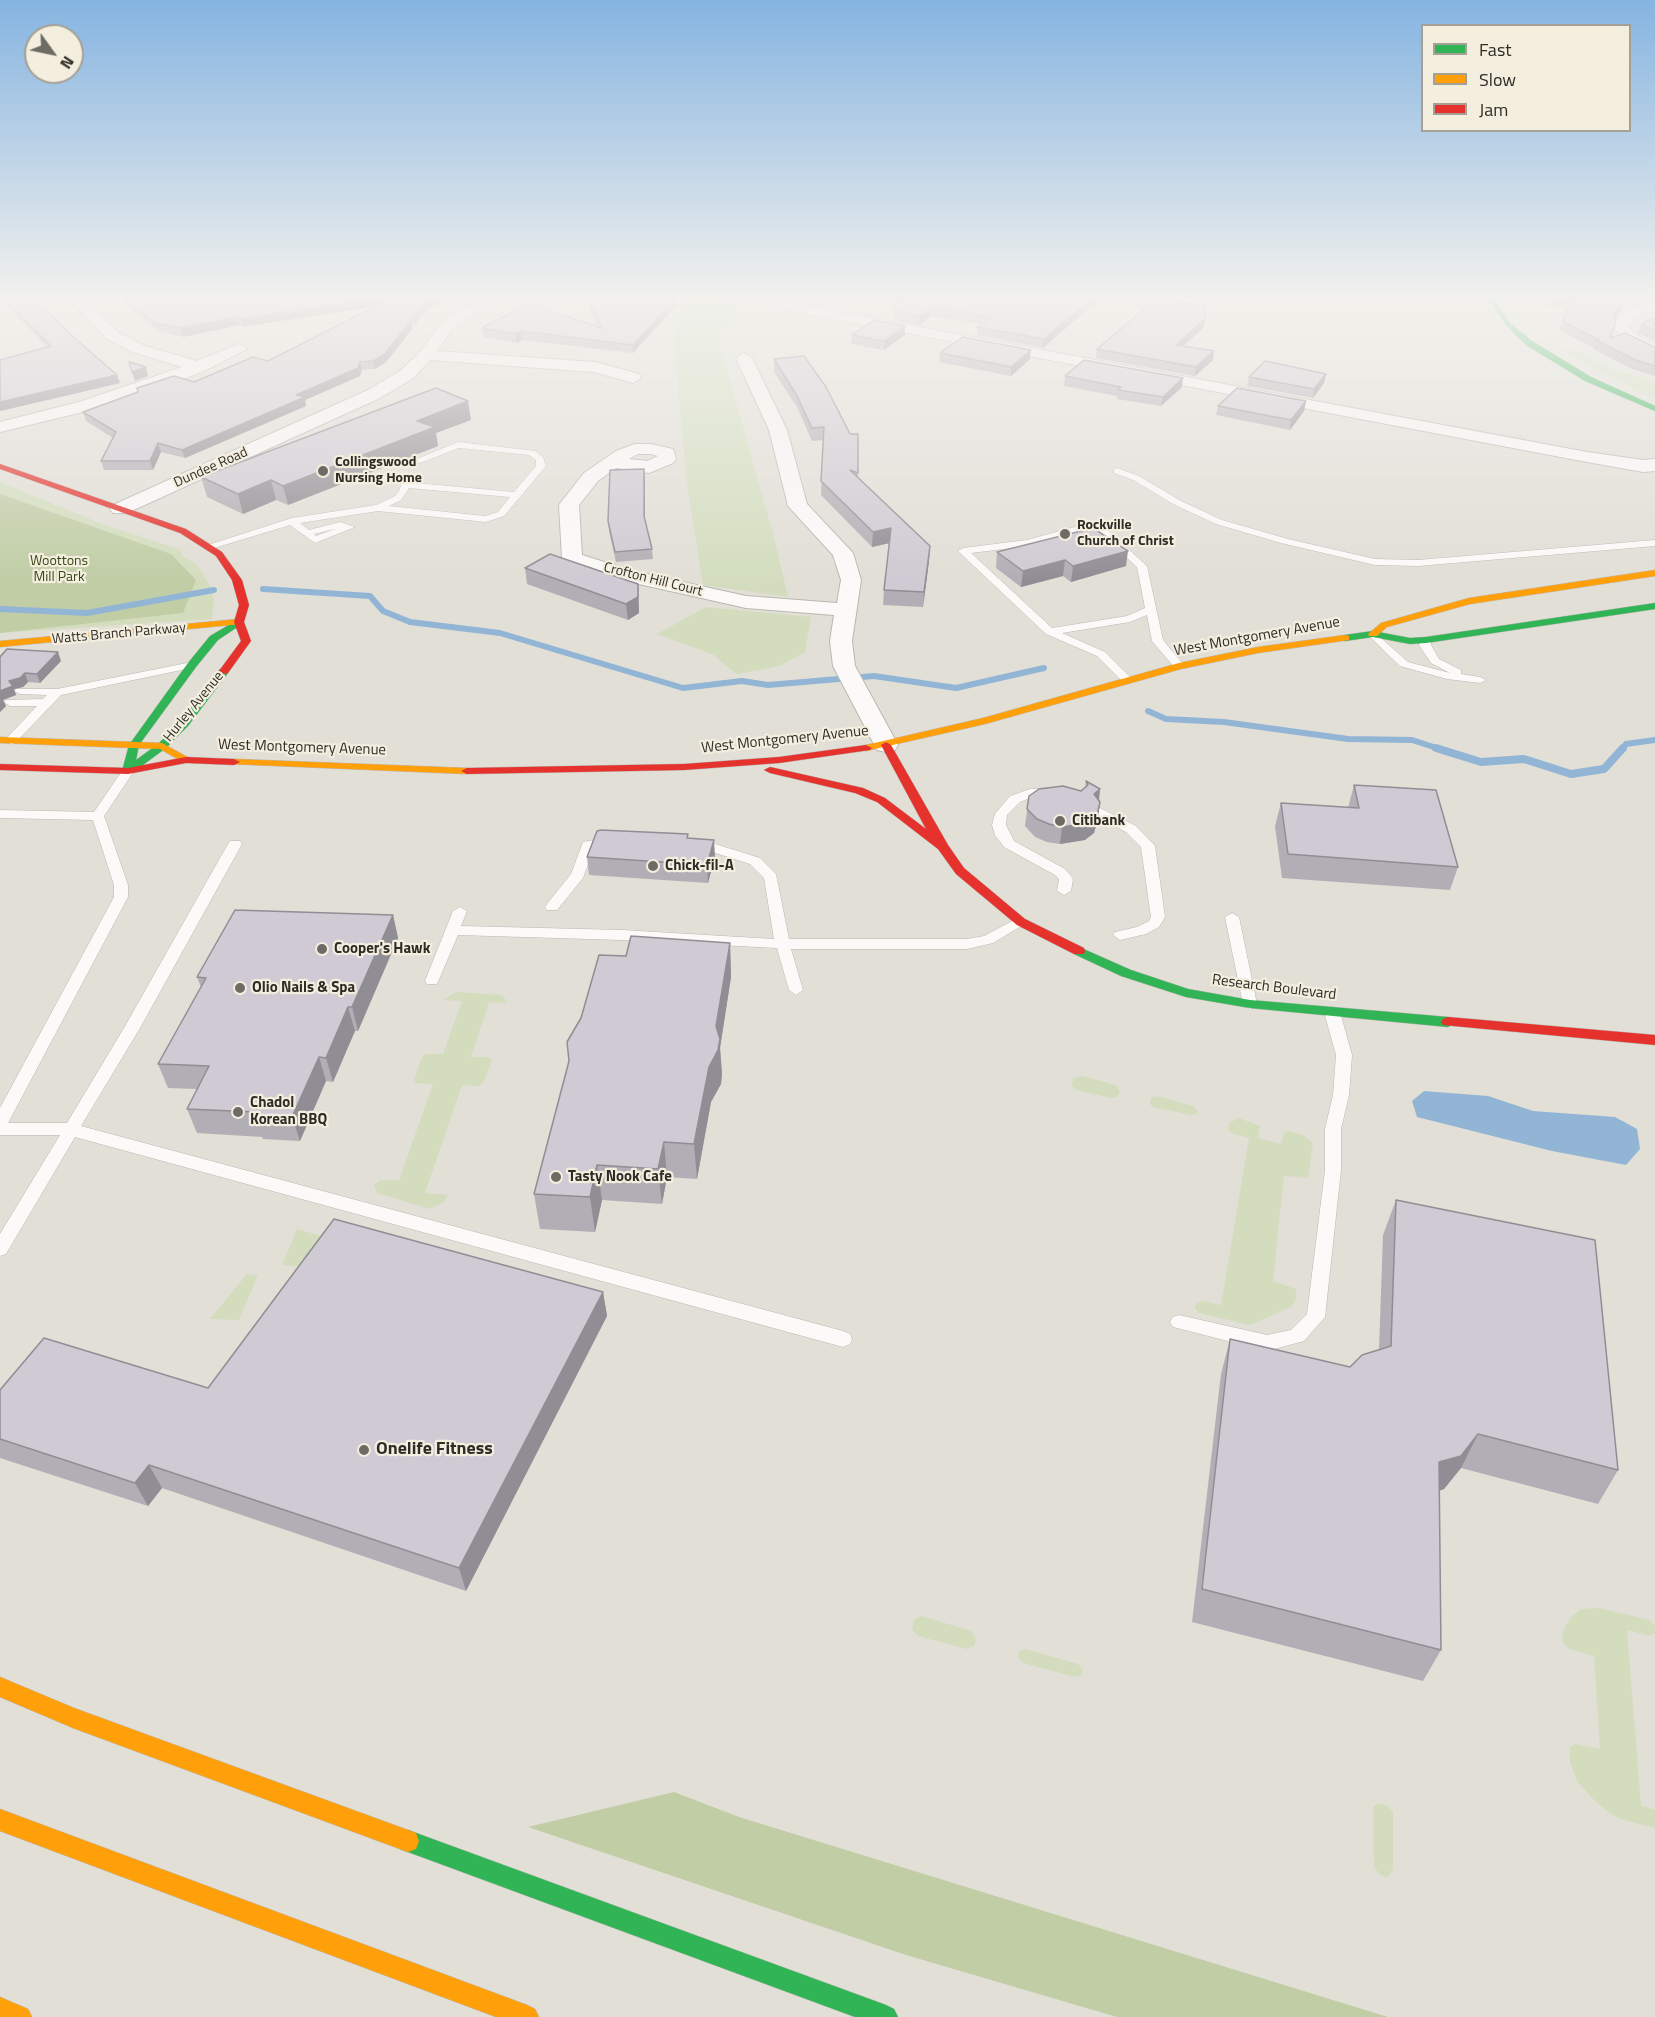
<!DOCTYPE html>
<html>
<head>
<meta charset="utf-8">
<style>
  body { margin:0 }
  #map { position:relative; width:1655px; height:2017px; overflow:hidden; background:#e2dfd7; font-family:"Titillium Web",sans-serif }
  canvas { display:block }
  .legend { position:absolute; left:1421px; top:24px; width:210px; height:108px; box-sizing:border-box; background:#f4eedf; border:2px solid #a5a095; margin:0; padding:8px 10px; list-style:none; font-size:18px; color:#2f2c27 }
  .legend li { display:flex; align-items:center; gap:12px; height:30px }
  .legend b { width:30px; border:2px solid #a5a095 }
  .north { position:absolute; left:24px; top:24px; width:60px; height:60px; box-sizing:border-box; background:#f4eedf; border:2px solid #a5a095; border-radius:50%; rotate:123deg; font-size:16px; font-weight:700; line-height:24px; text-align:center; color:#2f2c27 }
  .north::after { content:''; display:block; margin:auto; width:21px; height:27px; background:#6e6b65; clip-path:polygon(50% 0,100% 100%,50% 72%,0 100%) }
</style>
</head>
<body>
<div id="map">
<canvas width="1655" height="2017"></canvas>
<ul class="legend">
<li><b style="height:8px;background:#30b455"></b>Fast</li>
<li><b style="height:8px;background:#ff9f0a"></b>Slow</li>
<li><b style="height:8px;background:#e5322d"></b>Jam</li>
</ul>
<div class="north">N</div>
</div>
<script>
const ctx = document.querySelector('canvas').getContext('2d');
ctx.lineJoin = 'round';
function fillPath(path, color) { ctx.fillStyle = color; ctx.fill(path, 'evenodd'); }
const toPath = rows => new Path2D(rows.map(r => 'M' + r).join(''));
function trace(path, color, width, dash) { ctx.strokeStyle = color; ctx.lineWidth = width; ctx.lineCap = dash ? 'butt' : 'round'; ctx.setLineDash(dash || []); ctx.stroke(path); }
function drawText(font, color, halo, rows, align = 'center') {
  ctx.font = font + ' "Titillium Web",sans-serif'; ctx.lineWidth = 4.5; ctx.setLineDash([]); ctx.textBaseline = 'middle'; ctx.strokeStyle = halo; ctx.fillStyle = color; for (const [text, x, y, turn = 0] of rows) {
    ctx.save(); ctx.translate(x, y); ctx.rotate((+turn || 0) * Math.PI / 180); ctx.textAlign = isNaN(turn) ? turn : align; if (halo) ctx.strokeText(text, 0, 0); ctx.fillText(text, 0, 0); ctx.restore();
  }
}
fillPath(toPath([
  [685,299,713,299,740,309,717,334,775,541,788,597,703,585,686,478,674,340],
  [1573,349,1612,369,1655,382,1655,400,1560,350],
  [0,482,102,524,182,550,181,555,196,564,209,584,214,600,212,619,0,633],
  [706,607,811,617,805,652,780,666,736,674,714,655,657,634],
  [456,992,502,995,508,1003,489,1002,471,1057,489,1057,492,1061,483,1083,479,1086,462,1085,425,1193,448,1195,444,1202,430,1209,377,1193,374,1185,381,1180,399,1180,433,1084,416,1083,414,1080,422,1057,426,1054,443,1054,462,1001,443,1000],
  [1082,1076,1116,1085,1120,1091,1117,1097,1111,1098,1076,1090,1071,1085,1074,1078],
  [1157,1096,1193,1106,1197,1110,1196,1114,1191,1115,1153,1107,1150,1104,1151,1098],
  [1239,1118,1260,1126,1258,1138,1281,1144,1284,1133,1289,1131,1303,1135,1313,1143,1308,1178,1284,1176,1273,1281,1296,1289,1296,1299,1291,1307,1250,1325,1199,1313,1195,1308,1196,1304,1201,1301,1221,1305,1249,1138,1231,1133,1228,1129,1229,1123],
  [297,1229,325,1237,303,1267,282,1265],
  [247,1274,258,1275,239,1320,210,1319],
  [1599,1608,1649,1620,1655,1626,1655,1633,1650,1636,1627,1630,1641,1805,1655,1810,1655,1828,1620,1819,1608,1812,1592,1798,1577,1781,1570,1762,1570,1747,1575,1744,1600,1749,1594,1656,1569,1649,1563,1643,1562,1633,1570,1618,1581,1609],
  [922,1616,971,1631,976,1639,974,1646,967,1649,918,1636,912,1629,914,1620],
  [1026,1649,1078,1664,1083,1669,1082,1675,1075,1677,1023,1663,1018,1657,1019,1651],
  [1378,1803,1388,1806,1393,1812,1393,1870,1388,1877,1380,1875,1374,1867,1373,1807]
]), '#d3ddbe');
fillPath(toPath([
  [0,494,171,554,196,580,183,613,0,633],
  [674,1792,739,1817,1388,2017,1117,2017,906,1955,528,1827]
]), '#c0cda5');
fillPath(toPath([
  [1424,1091,1488,1096,1533,1111,1615,1117,1637,1129,1640,1149,1626,1165,1552,1151,1417,1117,1412,1101]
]), '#92b5d6');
trace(toPath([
  [263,589,370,596,383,611,410,622,500,633,683,688,742,681,768,685,874,676,956,688,1044,668],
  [0,609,87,613,214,590],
  [1148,711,1166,719,1224,722,1348,739,1412,740,1440,749],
  [1622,749,1626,744,1655,740]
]), '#92b5d6', 6);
trace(toPath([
  [1436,748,1481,762,1524,759,1571,774,1604,769,1623,748]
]), '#92b5d6', 8);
const lane = toPath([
  [458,442,535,451,543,457,546,466,504,516,486,522,378,511,300,523,309,530,340,522,355,527,315,543,290,525,211,549,202,547,292,518,376,505,395,496,399,491,402,483,405,482,514,492,536,466,536,460,529,455,459,448,420,463,412,461,458,442],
  [409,488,510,497,498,512,485,516,389,506,401,500,409,488],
  [335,529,316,536,314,534,335,529],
  [1117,468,1139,476,1181,501,1222,520,1288,539,1375,559,1418,560,1655,540,1655,546,1418,566,1375,565,1281,543,1216,524,1175,505,1133,480,1114,473,1114,469,1117,468],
  [1097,521,1147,566,1163,640,1183,664,1183,668,1175,668,1152,641,1147,615,1130,622,1062,633,1105,652,1133,680,1131,682,1123,682,1097,656,1046,634,958,551,963,548,1027,540,1097,521],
  [1095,528,1137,567,1145,608,1127,616,1052,628,971,553,1028,546,1095,528],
  [1373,631,1408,662,1450,673,1431,663,1419,645,1422,638,1430,638,1431,645,1439,659,1461,670,1461,674,1480,677,1486,680,1480,683,1447,679,1400,666,1369,636,1369,632,1373,631],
  [192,662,196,663,196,667,61,695,15,743,11,744,5,740,37,706,10,706,4,702,6,700,43,699,47,695,20,694,14,691,16,689,57,689,192,662],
  [128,767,134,771,104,816,128,885,128,897,8,1123,67,1123,124,1028,228,844,230,841,240,841,242,844,140,1028,81,1126,843,1331,850,1334,852,1339,850,1344,843,1347,75,1137,6,1254,0,1256,0,1234,60,1135,0,1135,0,1108,114,897,114,885,93,820,0,818,0,810,94,812,124,768,128,767],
  [1053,788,1057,789,1057,795,1032,797,1020,802,1007,815,1006,825,1014,841,1065,869,1071,876,1073,879,1071,891,1064,895,1057,891,1059,879,1055,875,1004,847,995,835,992,825,995,814,1010,796,1030,789,1053,788],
  [1100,808,1136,826,1155,846,1165,917,1159,927,1146,934,1120,940,1113,935,1115,932,1137,927,1149,921,1151,917,1141,847,1126,832,1095,815,1094,812,1095,809,1100,808],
  [611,837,616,838,618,841,616,844,594,848,583,878,557,910,547,910,545,907,547,904,571,874,583,842,611,837],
  [695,842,712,843,760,858,776,874,789,939,967,939,984,936,1016,919,1021,918,1028,922,993,943,967,949,791,949,803,990,796,995,789,990,777,948,622,940,458,935,437,984,427,984,425,981,453,911,460,907,467,911,461,926,622,930,774,939,764,878,750,864,706,850,690,849,688,846,690,843,695,842],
  [1232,913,1239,917,1257,1004,1250,1009,1243,1004,1225,917,1232,913],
  [1332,1007,1340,1012,1352,1055,1349,1095,1341,1129,1341,1170,1325,1317,1304,1341,1267,1351,1173,1327,1170,1322,1173,1317,1179,1315,1267,1335,1291,1330,1307,1314,1325,1170,1325,1129,1333,1095,1336,1055,1324,1012,1332,1007]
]);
const street = toPath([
  [68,299,83,299,119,333,145,346,197,361,239,344,247,349,206,370,169,385,91,410,0,432,0,422,79,402,182,367,133,352,107,339,68,299],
  [497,299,519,299,517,302,474,314,452,329,437,351,595,362,639,374,641,378,633,383,594,372,430,360,412,379,380,398,127,513,113,513,110,509,113,505,368,390,400,371,420,352,441,323,464,308,497,299],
  [742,299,770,299,1587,452,1643,460,1655,459,1655,471,1643,472,1587,462,749,303,742,299],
  [1441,299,1478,299,1498,302,1501,305,1493,310,1448,303,1441,299],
  [1655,299,1655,310,1633,319,1628,326,1638,336,1655,344,1655,355,1626,342,1612,326,1623,313,1655,299],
  [744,353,752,358,787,430,807,504,853,553,861,580,852,641,855,666,898,745,895,750,886,752,877,750,833,666,830,641,834,615,746,608,621,580,565,562,562,558,559,505,562,501,584,473,616,451,635,444,651,444,673,449,676,459,673,463,649,473,616,468,598,481,579,505,582,555,633,571,746,596,837,603,841,580,833,555,788,506,769,430,736,358,744,353],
  [638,454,651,454,658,456,647,461,629,459,638,454]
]);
const fast = toPath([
  [1488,299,1494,299,1510,323,1532,341,1591,377,1655,406,1655,411,1585,381,1526,345,1506,325,1488,299],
  [1655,603,1655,609,1426,643,1410,644,1373,637,1345,641,1340,638,1345,635,1373,631,1410,638,1426,637,1655,603],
  [239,619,244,622,242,624,218,640,196,667,139,745,136,760,158,744,180,722,220,669,228,669,228,673,188,726,166,748,132,773,124,773,122,771,129,745,188,663,210,636,239,619],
  [1079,947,1131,970,1188,989,1250,1000,1448,1017,1455,1022,1448,1027,1250,1008,1186,997,1121,976,1074,954,1073,951,1074,948,1079,947],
  [408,1830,886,2005,894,2009,898,2017,855,2017,408,1852,400,1849,397,1841,400,1833,408,1830]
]);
const slow = toPath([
  [1655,570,1655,576,1470,604,1387,627,1377,636,1369,636,1368,634,1381,623,1469,598,1655,570],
  [239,619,244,622,242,624,0,647,0,641,239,619],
  [1345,635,1349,636,1349,640,1258,653,1181,669,985,724,866,751,860,748,866,745,983,718,1179,663,1258,647,1345,635],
  [0,737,162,743,191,759,189,761,181,761,160,749,0,743,0,737],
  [234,759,467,768,473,771,467,774,230,764,228,762,234,759],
  [0,1677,74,1708,408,1830,416,1833,419,1841,416,1849,408,1852,73,1728,0,1697,0,1677],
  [0,1809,527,2005,535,2009,539,2017,496,2017,0,1831,0,1809],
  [0,1997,28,2009,32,2017,0,2017,0,1997]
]);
const jam = toPath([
  [0,464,186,529,222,552,242,580,249,605,244,622,251,641,228,673,224,674,219,671,241,641,234,622,239,605,232,580,216,556,180,533,0,469,0,464],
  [886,742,891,745,948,845,964,868,1025,919,1084,948,1085,951,1084,954,1074,954,1017,925,956,874,938,849,877,802,855,793,770,773,764,770,770,767,863,788,885,798,926,829,881,745,886,742],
  [866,745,872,748,870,750,779,763,684,770,467,774,461,771,467,768,684,764,779,757,866,745],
  [186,757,234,759,240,762,234,765,186,763,128,774,0,770,0,764,128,768,186,757],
  [1448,1017,1655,1035,1655,1045,1443,1025,1441,1022,1443,1019,1448,1017]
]);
trace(lane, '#bab7b2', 1);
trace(street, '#bab7b2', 2);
trace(fast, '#bab7b2', 1);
trace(slow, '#bab7b2', 1);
trace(jam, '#bab7b2', 1);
fillPath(lane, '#fbfaf9');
fillPath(street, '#fbfaf9');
fillPath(fast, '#30b455');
fillPath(slow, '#ff9f0a');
fillPath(jam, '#e5322d');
fillPath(toPath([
  [0,299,35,299,71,335,120,383,0,411,0,360,47,347],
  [120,299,452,299,427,309,415,324,412,324,412,329,386,362,375,369,362,370,360,376,305,400,306,406,185,458,161,452,153,470,104,470,101,461,113,438,86,421,83,412,268,361,373,307,242,327,240,325,183,337,158,331,133,312],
  [585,299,675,299,675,307,633,353,522,340,517,343,484,337,482,328,598,327],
  [895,299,1120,299,1099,302,1099,307,1091,306,1043,348,977,335,977,327,981,324,931,316,919,325,894,320],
  [1544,299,1626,299,1620,312,1615,319,1611,338,1655,347,1655,376,1632,369,1593,349,1594,348,1559,330,1562,321,1568,309,1550,307],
  [1655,317,1655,341,1638,333,1641,324],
  [1205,319,1204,327,1183,346,1214,351,1213,360,1195,376,1096,358,1097,349],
  [852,335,905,335,884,350,851,344],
  [940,353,1030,359,1011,376,939,362],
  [774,359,850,434,858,434,858,478,930,546,929,561,923,607,883,605,884,590,889,543,872,547,821,495,823,440,812,441,797,407,774,372],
  [1326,374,1324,383,1313,398,1247,386,1249,377],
  [1065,376,1182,387,1161,406,1117,399,1117,396,1064,386],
  [1306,401,1304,411,1290,430,1216,415,1218,406],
  [471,420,436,433,438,446,288,505,276,500,243,514,207,497,201,477],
  [645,479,645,519,652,549,653,559,616,562,609,531,608,521],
  [997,552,1126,566,1071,582,1063,576,1021,587,996,568],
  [525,568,638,584,639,613,628,620,527,584],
  [0,657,61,661,40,683,28,682,23,687,14,689,16,695,3,700,6,706,0,712],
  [1086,781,1100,789,1098,819,1094,833,1085,840,1060,844,1047,842,1035,837,1025,826,1029,796,1081,791,1085,788],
  [1354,785,1458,867,1450,890,1282,878,1275,826,1281,803,1348,808],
  [688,838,715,857,708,883,589,875,587,857],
  [393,915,398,938,358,1031,355,1031,333,1082,326,1081,300,1141,263,1139,262,1137,197,1133,187,1109,197,1089,168,1088,158,1064,201,987,197,977],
  [730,943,731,977,720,1048,722,1074,721,1084,711,1102,697,1179,667,1177,662,1204,602,1200,595,1232,540,1229,534,1194,626,956],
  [1396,1200,1618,1470,1598,1504,1461,1468,1444,1489,1439,1491,1441,1650,1423,1681,1192,1622,1221,1374,1230,1339,1350,1367,1379,1350,1383,1235],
  [603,1292,607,1316,466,1591,162,1488,148,1506,0,1458,0,1390,208,1388]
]), '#b2aeb5');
fillPath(toPath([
  [376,299,396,299,397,303,242,327,240,319],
  [432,299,452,299,427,309,415,324,414,316,425,301],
  [675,299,675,307,633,353,633,345],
  [1091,299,1092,299,1091,306,1043,348,1044,339],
  [1100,299,1120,299,1099,302],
  [1625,299,1620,312,1610,325,1613,316],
  [932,307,931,316,919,325,920,316],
  [410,316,412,329,386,362,375,369,373,361],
  [238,317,240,325,183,337,181,328],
  [1205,319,1204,327,1175,354,1176,345],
  [905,326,905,335,884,350,884,341],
  [521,331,522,340,517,343,515,334],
  [1031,350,1030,359,1011,376,1011,367],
  [1214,351,1213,360,1195,376,1196,367],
  [360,362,362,370,360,376,305,400,306,406,185,458,182,450,296,395],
  [146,367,148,376,135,381,132,372],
  [1326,374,1324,383,1313,398,1314,389],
  [117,375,120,383,0,411,0,402],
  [1183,378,1182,387,1161,406,1163,397],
  [468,401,471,420,436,433,438,446,288,505,283,486,417,421],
  [1306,401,1304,411,1290,430,1291,420],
  [158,443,161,452,153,470,150,461],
  [644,469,645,479,645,526,644,516],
  [271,480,276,500,243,514,238,494],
  [891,528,890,543,872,547,873,532],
  [930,546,929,561,923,607,924,592],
  [1128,551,1126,566,1071,582,1073,566],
  [1065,560,1063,576,1021,587,1023,571],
  [638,584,639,613,628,620,626,604],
  [58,652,61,661,40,683,37,674],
  [25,673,28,682,23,687,14,689,16,695,3,700,6,706,0,712,0,691,9,681],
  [1100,789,1098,806,1094,794],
  [1100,802,1098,819,1094,833,1085,840,1060,844,1062,827],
  [714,840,715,857,708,883,707,865],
  [393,915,398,938,358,1031,352,1007],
  [730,943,731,977,720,1048,722,1074,721,1084,711,1102,697,1179,694,1144,716,1026],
  [348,1007,355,1031,333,1082,326,1058],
  [319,1057,326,1081,300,1141,292,1117],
  [664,1142,667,1177,662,1204,658,1169],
  [597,1165,602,1200,595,1232,590,1197],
  [603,1292,607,1316,466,1591,459,1568],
  [1478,1434,1461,1468,1444,1489,1423,1496,1439,1462],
  [149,1465,162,1488,148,1506,135,1483]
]), '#918d94');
const building = toPath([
  [4,299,35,299,71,335,117,375,0,402,0,360,51,346,4,299],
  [125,299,376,299,240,319,238,317,181,328,156,323,130,304,125,299],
  [390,299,432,299,425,301,414,316,410,316,410,321,385,354,373,361,360,362,358,368,296,395,305,397,182,450,158,443,150,461,101,461,116,432,83,412,138,392,137,388,174,376,194,382,253,357,268,361,390,299],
  [588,299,675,299,633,345,521,331,515,334,482,328,529,304,602,328,588,299],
  [895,299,1091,299,1044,339,977,327,991,317,932,307,920,316,894,311,894,306,900,302,895,301,895,299],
  [1156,299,1163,299,1205,306,1205,319,1176,345,1214,351,1196,367,1097,349,1156,299],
  [1556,299,1625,299,1623,304,1613,316,1616,322,1610,338,1625,333,1655,347,1655,366,1635,360,1596,340,1599,340,1562,321,1572,301,1556,299],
  [1655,317,1655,331,1641,324,1655,317],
  [874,320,905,326,884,341,852,335,874,320],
  [963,337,1031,350,1011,367,940,353,963,337],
  [804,356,826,387,850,434,858,434,858,473,850,470,930,546,924,592,884,590,891,528,873,532,821,481,824,427,812,428,796,394,774,359,804,356],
  [1084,360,1183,378,1163,397,1118,390,1121,387,1065,376,1084,360],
  [1265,361,1326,374,1314,389,1249,377,1265,361],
  [129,362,146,367,132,372,129,362],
  [436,388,468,401,417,421,435,427,283,486,271,480,238,494,201,477,436,388],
  [1237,388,1306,401,1291,420,1218,406,1237,388],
  [644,469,644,516,652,549,615,552,608,521,610,470,644,469],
  [1093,528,1128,551,1073,566,1065,560,1023,571,997,552,1093,528],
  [550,554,638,584,638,597,626,604,525,568,550,554],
  [7,649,58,652,37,674,25,673,20,678,9,681,13,686,0,691,0,657,7,649],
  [1086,781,1100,789,1094,794,1100,802,1097,815,1087,823,1062,827,1049,824,1037,819,1027,809,1029,796,1039,789,1063,786,1081,791,1088,785,1086,781],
  [1354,785,1436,790,1458,867,1288,854,1281,803,1359,808,1354,785],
  [601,830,688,834,687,838,714,840,707,865,587,857,597,831,601,830],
  [235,910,393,915,352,1007,348,1007,326,1058,319,1057,292,1117,255,1115,256,1112,187,1109,209,1066,158,1064,206,978,197,977,235,910],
  [631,936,730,943,716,1026,720,1039,718,1050,709,1067,694,1144,664,1142,658,1169,597,1165,590,1197,534,1194,569,1061,567,1042,581,1018,599,955,626,956,631,936],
  [1396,1200,1595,1240,1618,1470,1478,1434,1461,1456,1439,1462,1441,1650,1202,1589,1230,1339,1350,1367,1362,1355,1391,1346,1396,1200],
  [334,1219,603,1292,459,1568,149,1465,135,1483,0,1439,0,1390,44,1338,208,1388,334,1219]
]);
fillPath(building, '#cfcad3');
trace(building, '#918d94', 1.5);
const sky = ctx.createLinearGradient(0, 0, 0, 581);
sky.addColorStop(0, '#85b4e1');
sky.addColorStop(0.51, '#f2f1ed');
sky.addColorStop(1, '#f2f1ed00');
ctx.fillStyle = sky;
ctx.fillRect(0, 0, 1655, 581);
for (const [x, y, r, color] of [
  [323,471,6,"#6e6b65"],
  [1065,534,6,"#6e6b65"],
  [1060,821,6,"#6e6b65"],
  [653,866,6,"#6e6b65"],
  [322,949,6,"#6e6b65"],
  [240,988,6,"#6e6b65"],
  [238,1112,6,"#6e6b65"],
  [556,1177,6,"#6e6b65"],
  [364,1450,6,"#6e6b65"]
]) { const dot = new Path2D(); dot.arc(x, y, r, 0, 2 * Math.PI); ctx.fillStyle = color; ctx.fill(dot); trace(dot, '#f4eedf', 2); }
drawText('bold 14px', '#2f2c27', '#f4eedf', [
  ["Collingswood",335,463],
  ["Nursing Home",335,479],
  ["Rockville",1077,526],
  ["Church of Christ",1077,542]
], 'left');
drawText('14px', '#2f2c27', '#f4eedf', [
  ["Dundee Road",211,468,-24],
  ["Crofton Hill Court",653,580,14],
  ["Watts Branch Parkway",119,634,-5],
  ["Hurley Avenue",194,707,-51]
]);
drawText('14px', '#374717', '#f4eedf', [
  ["Woottons",59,562],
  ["Mill Park",59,578]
]);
drawText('15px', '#2f2c27', '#f4eedf', [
  ["West Montgomery Avenue",1257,637,-10],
  ["West Montgomery Avenue",785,740,-6],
  ["West Montgomery Avenue",302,748,2],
  ["Research Boulevard",1274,988,7]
]);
drawText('bold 15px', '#2f2c27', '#f4eedf', [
  ["Citibank",1072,821],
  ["Chick-fil-A",665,866],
  ["Cooper's Hawk",334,949],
  ["Olio Nails & Spa",252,988],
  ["Chadol",250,1103],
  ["Korean BBQ",250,1120],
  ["Tasty Nook Cafe",568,1177]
], 'left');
drawText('bold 18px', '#2f2c27', '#f4eedf', [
  ["Onelife Fitness",376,1450]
], 'left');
</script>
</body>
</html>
